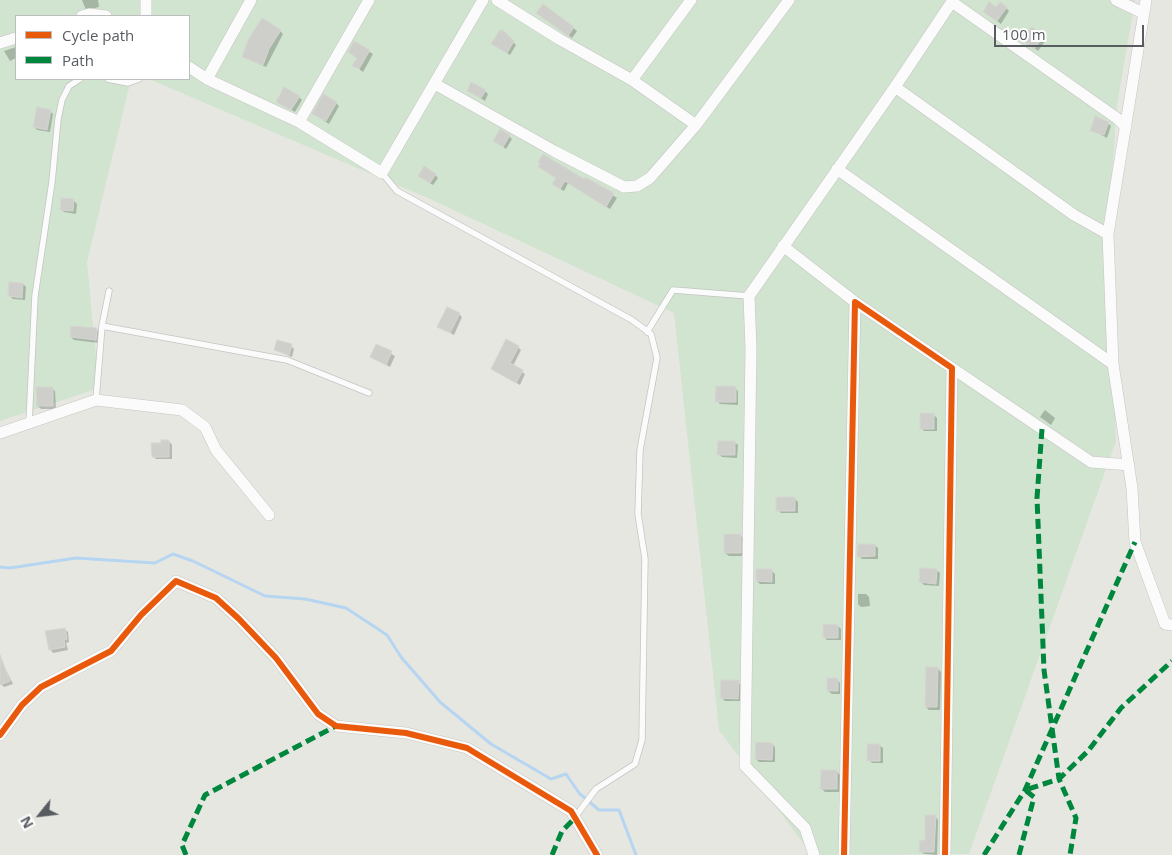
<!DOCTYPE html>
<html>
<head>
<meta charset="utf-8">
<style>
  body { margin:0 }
  #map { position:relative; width:1172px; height:855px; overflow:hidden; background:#e7e7e2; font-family:"Open Sans",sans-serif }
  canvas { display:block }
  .legend { position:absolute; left:15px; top:15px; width:175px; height:65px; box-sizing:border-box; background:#fff; border:1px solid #bcbdbf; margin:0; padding:6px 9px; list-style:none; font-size:15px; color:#585b60 }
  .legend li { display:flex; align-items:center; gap:10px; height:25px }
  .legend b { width:25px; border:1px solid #bcbdbf }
  .north { position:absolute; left:15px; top:790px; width:50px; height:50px; -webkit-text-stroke:4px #fff; paint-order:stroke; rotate:241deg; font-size:14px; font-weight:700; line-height:20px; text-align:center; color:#585b60 }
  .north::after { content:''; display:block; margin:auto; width:18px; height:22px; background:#585b60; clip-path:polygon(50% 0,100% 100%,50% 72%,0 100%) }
  .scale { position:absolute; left:994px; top:25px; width:150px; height:22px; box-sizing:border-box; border:2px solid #585b60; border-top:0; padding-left:6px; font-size:15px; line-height:18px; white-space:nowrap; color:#585b60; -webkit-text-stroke:4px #fff; paint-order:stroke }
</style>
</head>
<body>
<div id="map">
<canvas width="1172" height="855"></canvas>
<ul class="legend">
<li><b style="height:6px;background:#e8590c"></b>Cycle path</li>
<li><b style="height:6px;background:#00873e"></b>Path</li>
</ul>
<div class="north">N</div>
<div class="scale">100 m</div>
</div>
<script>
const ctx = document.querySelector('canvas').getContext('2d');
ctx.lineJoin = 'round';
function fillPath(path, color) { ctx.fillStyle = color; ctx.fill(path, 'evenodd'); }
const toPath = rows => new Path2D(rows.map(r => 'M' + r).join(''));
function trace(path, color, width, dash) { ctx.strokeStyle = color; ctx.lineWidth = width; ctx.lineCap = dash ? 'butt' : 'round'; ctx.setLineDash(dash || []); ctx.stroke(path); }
fillPath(toPath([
  [0,0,1135,0,1117,105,1108,234,1116,441,969,854,812,855,719,730,674,313,430,199,149,79,189,79,189,16,16,16,16,79,131,79,87,262,99,388,0,421]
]), '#d0e4cf');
fillPath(toPath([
  [82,0,98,0,99,7,86,10],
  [544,5,577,31,572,38,541,16],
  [1006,8,1009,11,1001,24,988,14,996,9],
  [280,31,283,34,266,67,243,57],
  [1043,37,1046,40,1038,51,1027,42],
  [513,42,516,45,510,55,493,44],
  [355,43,373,54,363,72,354,65,358,59,349,52],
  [16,47,16,58,10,61,4,51],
  [468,90,485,91,488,94,485,101],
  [299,97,302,100,295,112,277,102],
  [336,103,339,106,329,124,314,114],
  [50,111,53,114,50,132,37,130,34,126],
  [1108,123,1111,126,1107,138,1092,130],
  [509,136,512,139,506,149,495,141],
  [540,167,584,181,586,178,617,198,610,209,568,183,564,191,557,187,557,178],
  [435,175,438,178,433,185,423,179],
  [62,199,74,201,77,204,76,214,64,212,61,209],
  [23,284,26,287,25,300,13,299,10,296],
  [459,314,462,317,454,335,439,327],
  [97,330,100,333,99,343,74,340,71,337],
  [291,346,294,349,292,357,275,350],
  [376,346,395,356,390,367,371,357],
  [518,347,521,350,513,366,525,374,520,385,492,369],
  [52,388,55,391,56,409,41,409,38,406],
  [735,388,738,391,738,405,720,404,717,401],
  [1045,410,1055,418,1051,425,1040,417],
  [934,415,937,418,937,431,924,431,921,428],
  [169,441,172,445,172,459,156,459,153,456,153,444],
  [734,442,738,445,737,458,722,457,719,454],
  [794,498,798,502,798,513,781,513,778,510],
  [740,535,743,538,743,556,729,556,725,553],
  [874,545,878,548,878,559,862,559,859,556],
  [936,570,940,573,939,586,924,585,921,582],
  [772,571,775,574,775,584,760,584,757,581],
  [858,594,866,594,869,597,870,606,861,607,858,604],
  [838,626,841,629,841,640,827,640,824,637],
  [64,629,68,632,69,642,66,643,68,650,53,653,50,649],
  [5,668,13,684,4,687,0,683,0,669],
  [938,669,941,672,940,710,929,710,926,707],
  [837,679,840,683,840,694,832,694,828,691],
  [738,682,741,685,741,701,725,701,722,698],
  [772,744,775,747,775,762,759,762,756,759],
  [879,745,883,748,883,763,872,763,869,760],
  [837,772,840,775,840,792,825,792,822,789],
  [935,816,938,820,937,855,924,854,921,851]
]), '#0003');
trace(toPath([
  [0,567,10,568,76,558,155,563,173,554,193,561,265,596,305,599,346,608,387,635,401,657,440,702,491,744,551,779,566,774,579,793,599,810,619,810,636,855]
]), '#b6d5f1', 3);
const building = toPath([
  [989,2,996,7,1000,2,1007,7,997,21,983,12,989,2],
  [543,4,574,27,568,36,536,13,543,4],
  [262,18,281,30,269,49,263,65,242,57,249,38,262,18],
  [1032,27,1044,36,1034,49,1022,39,1032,27],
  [503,30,514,41,507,53,491,44,499,31,503,30],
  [354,41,370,50,359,69,352,66,357,58,348,52,354,41],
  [471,82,486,90,481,98,467,91,471,82],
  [284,87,300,96,291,110,276,102,284,87],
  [323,94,337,102,326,121,312,114,323,94],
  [37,107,51,110,47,130,33,127,37,107],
  [1095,116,1109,122,1104,135,1090,131,1095,116],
  [500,129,510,135,503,147,493,141,500,129],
  [543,154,584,179,585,177,614,193,606,207,565,181,560,189,552,184,556,178,538,167,540,163,538,162,543,154],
  [424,166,436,174,430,183,418,176,424,166],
  [61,198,74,199,73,211,60,210,61,198],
  [9,282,23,283,22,298,8,296,9,282],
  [447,307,460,313,450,333,437,327,447,307],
  [71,326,97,328,96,340,70,337,71,326],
  [506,339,519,346,510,363,523,370,516,383,491,369,506,339],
  [277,340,292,344,289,355,274,350,277,340],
  [376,344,392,351,386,365,370,357,376,344],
  [716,386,736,386,736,402,715,402,716,386],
  [36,387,53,387,53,406,37,406,36,387],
  [920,413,934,413,934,429,920,429,920,413],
  [161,440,169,440,169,457,152,457,151,443,161,443,161,440],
  [718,441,735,441,735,455,717,455,718,441],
  [776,497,795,497,795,511,776,511,776,497],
  [724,534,741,534,741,553,724,553,724,534],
  [858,544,875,544,875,556,857,557,858,544],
  [920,568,937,569,936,584,919,582,920,568],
  [756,569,772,569,772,582,756,581,756,569],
  [823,624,838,625,838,638,823,638,823,624],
  [65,628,67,639,64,640,65,647,49,650,45,631,65,628],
  [0,655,10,681,0,685,0,655],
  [926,667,938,667,937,707,925,707,926,667],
  [827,678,838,678,838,691,827,691,827,678],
  [721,680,739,680,738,699,720,698,721,680],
  [756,742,773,743,772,760,755,759,756,742],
  [867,744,880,744,880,761,867,761,867,744],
  [821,770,837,770,837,789,820,789,821,770],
  [925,815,936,815,934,852,919,852,920,840,925,840,925,815]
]);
fillPath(building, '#cececb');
trace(building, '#d6d6d1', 1);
const service = toPath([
  [108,79,128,83,139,79],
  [382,173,397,191,632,320,651,334,657,358,640,450,638,514,645,559,642,740,635,764,596,789,575,817],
  [102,326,287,360,369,393],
  [647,332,673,290,749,296],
  [96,400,102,326,109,291],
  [29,423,35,296,52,182,58,119,62,100,69,86,80,79]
]);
const minor = toPath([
  [146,0,146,16],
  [497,0,559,39,632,80,696,125],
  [1116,0,1143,13],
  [1146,0,1108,234,1113,364,1132,488,1135,542,1165,624,1172,625],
  [952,2,1118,119,1126,127],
  [82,16,89,14,106,16],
  [0,43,16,38],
  [189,67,207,79,299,122,382,173,483,0],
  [207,79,251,0],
  [632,80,691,0],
  [435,84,554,151,624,187,637,186,650,178,696,125,789,0],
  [895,87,1074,215,1108,234],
  [299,122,369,0],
  [837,169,1113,364],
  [783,246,855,302],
  [952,368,1091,462,1129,465],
  [0,433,96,400,182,410,205,427,216,450,269,515],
  [0,735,22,705,41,687,111,651,141,615,176,581,216,598,239,619,276,658,318,714,336,726,406,733,467,748,571,811,597,855],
  [814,855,805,828,745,766,751,349,749,296,895,87,953,0],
  [844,855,855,302,952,368,945,855]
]);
trace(service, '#c4c4c3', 7);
trace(minor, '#c4c4c3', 12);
trace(service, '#fbfbfb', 5.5);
trace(minor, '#fbfbfb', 11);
trace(toPath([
  [1042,429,1037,498,1044,670,1059,779,1076,818,1070,855],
  [186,855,182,845,205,795,336,726],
  [552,855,562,831,574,819],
  [984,855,1025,790,1135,542],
  [1019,855,1034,797,1025,790,1059,779,1088,751,1121,708,1172,661]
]), '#00873e', 5, [10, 5]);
trace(toPath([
  [0,735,22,705,41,687,111,651,141,615,176,581,216,598,239,619,276,658,318,714,336,726,406,733,467,748,571,811,597,855],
  [844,855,855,302,952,368,945,855]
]), '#e8590c', 6);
</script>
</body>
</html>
